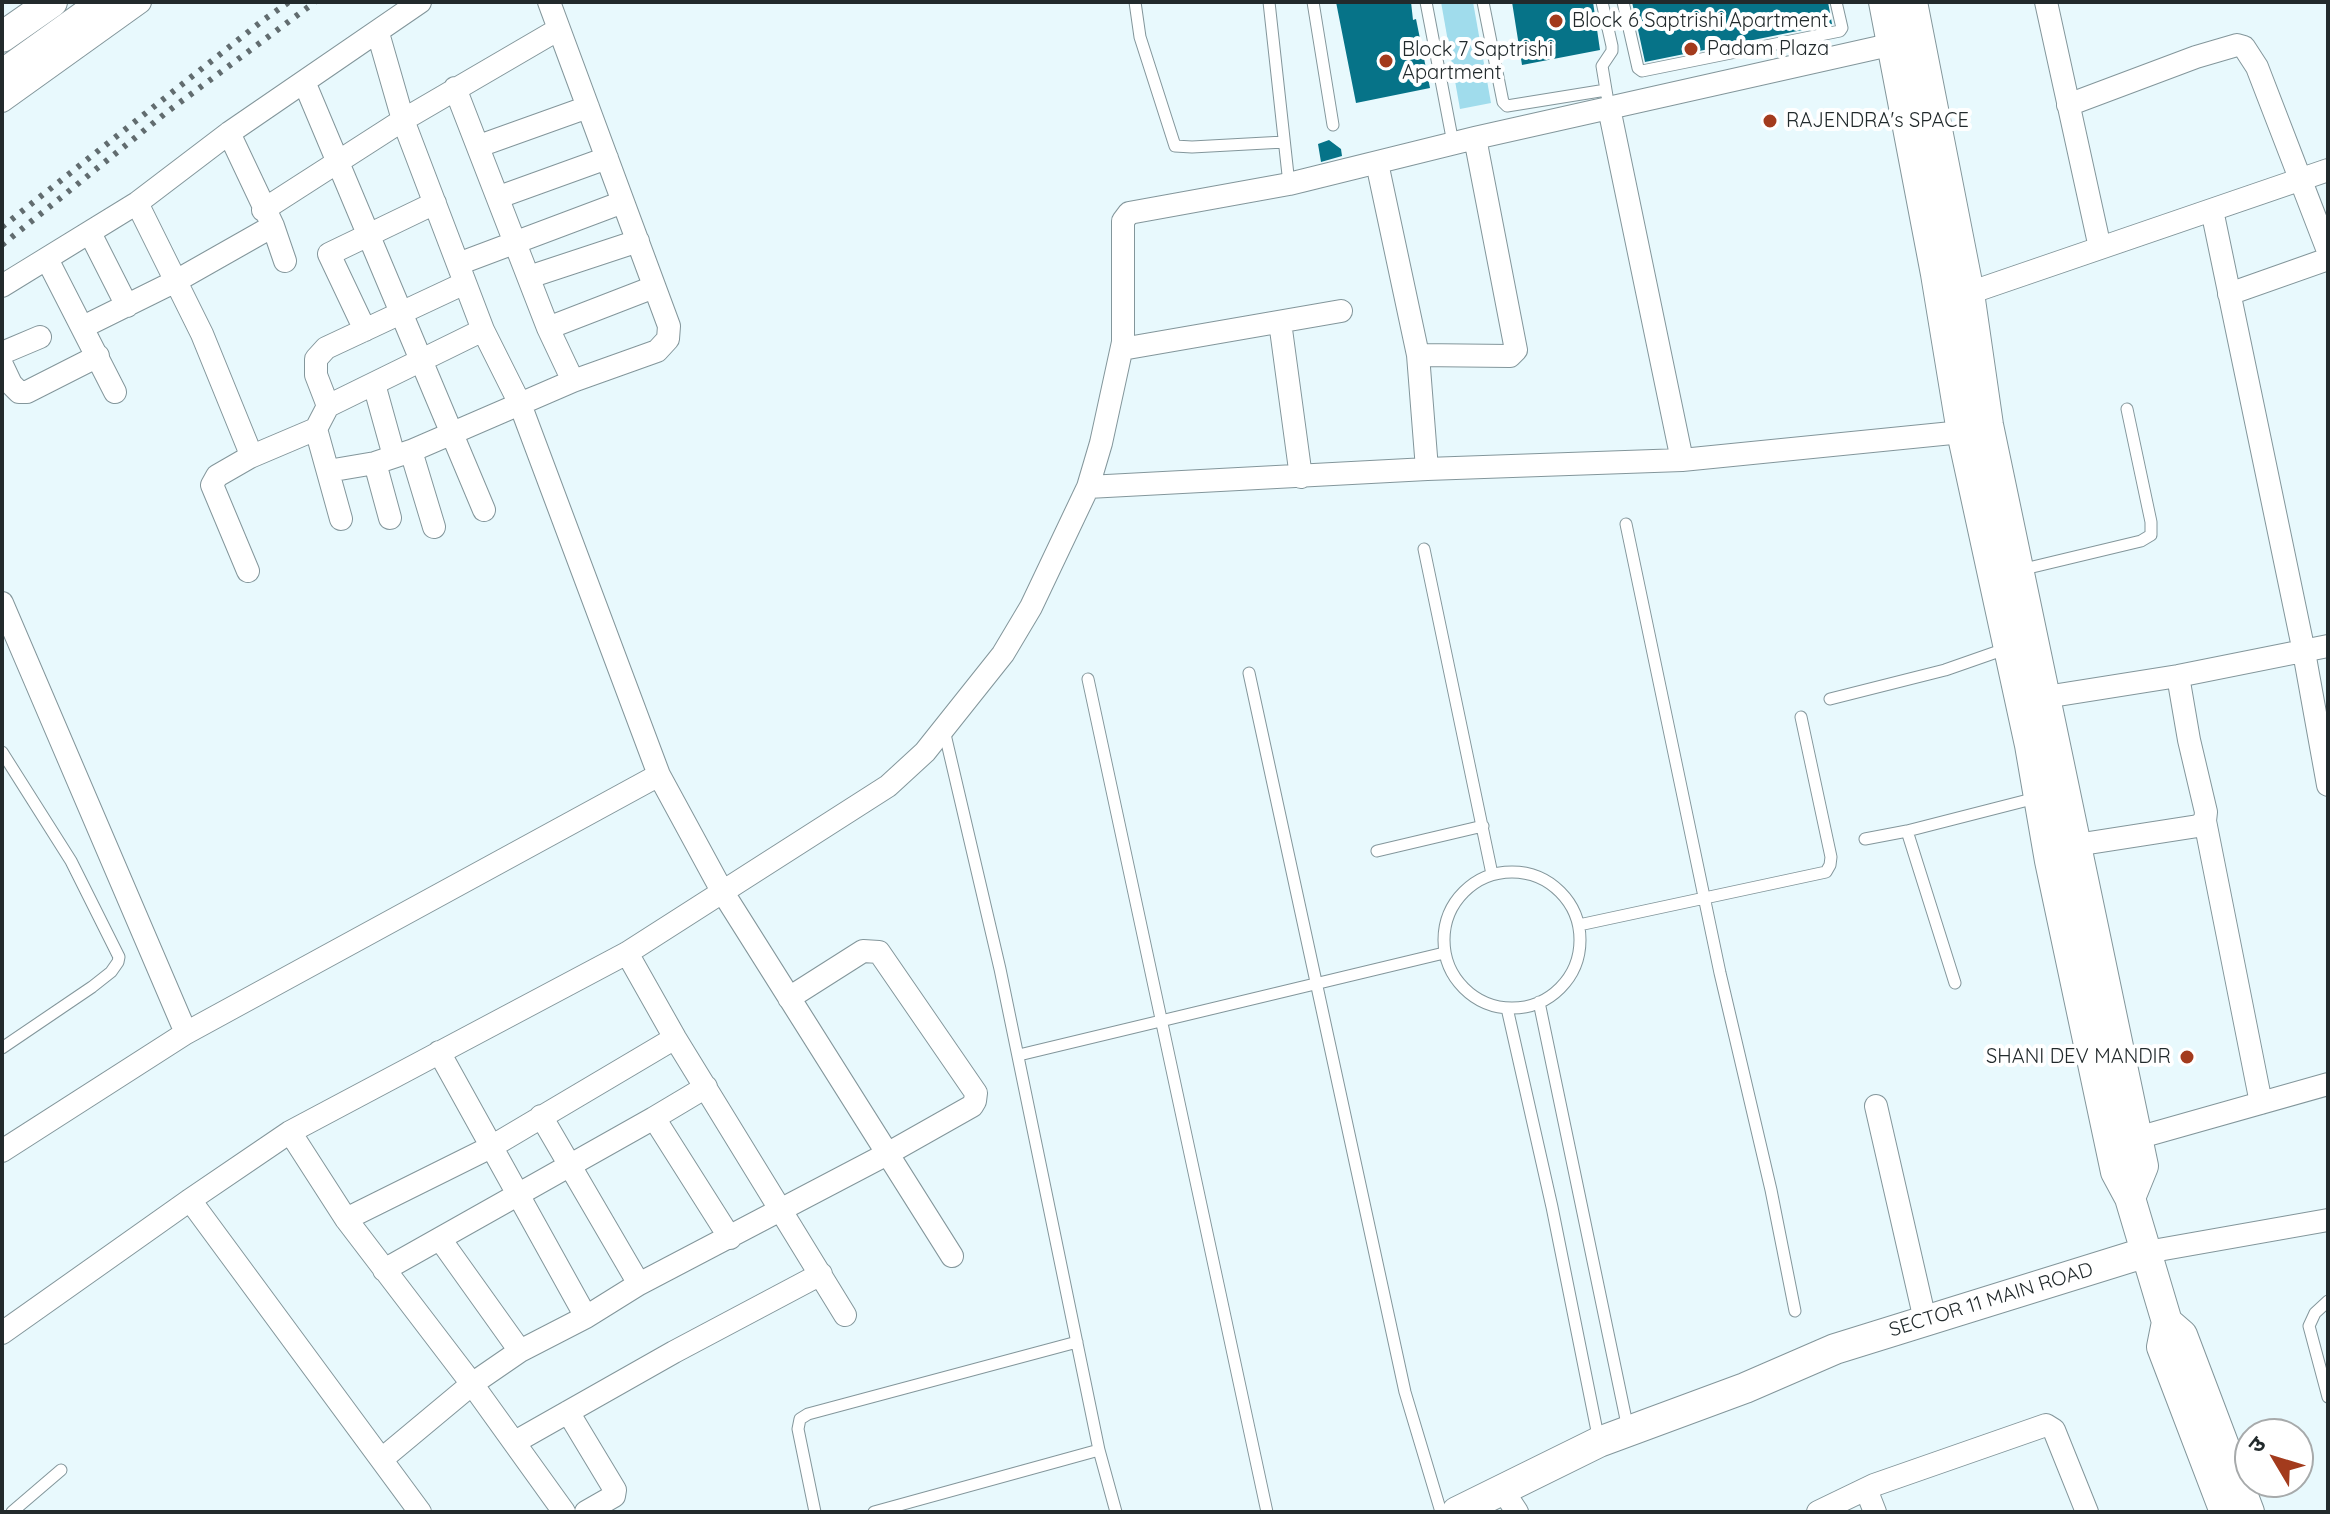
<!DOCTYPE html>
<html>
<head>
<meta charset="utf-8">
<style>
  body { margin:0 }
  #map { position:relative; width:2330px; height:1514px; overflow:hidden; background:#e8f9fd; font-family:Quicksand,"Noto Sans Devanagari",sans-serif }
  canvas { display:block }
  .frame { position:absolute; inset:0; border:4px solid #222a2c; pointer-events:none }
  .north { position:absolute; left:2234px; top:1418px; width:80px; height:80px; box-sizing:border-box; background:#fff; border:2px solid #a7aaab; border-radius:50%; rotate:308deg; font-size:22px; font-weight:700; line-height:32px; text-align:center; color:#222a2c }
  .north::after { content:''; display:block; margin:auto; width:28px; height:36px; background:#a33b1d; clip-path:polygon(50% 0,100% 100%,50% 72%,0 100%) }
</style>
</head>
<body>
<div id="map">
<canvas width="2330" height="1514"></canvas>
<div class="frame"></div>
<div class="north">उ</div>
</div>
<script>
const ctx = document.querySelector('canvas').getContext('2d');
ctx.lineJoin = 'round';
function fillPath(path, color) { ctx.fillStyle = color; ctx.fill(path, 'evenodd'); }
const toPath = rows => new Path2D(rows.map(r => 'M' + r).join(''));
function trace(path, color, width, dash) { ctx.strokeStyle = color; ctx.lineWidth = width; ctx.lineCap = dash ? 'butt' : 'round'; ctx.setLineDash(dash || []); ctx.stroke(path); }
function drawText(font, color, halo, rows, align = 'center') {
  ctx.font = font + ' Quicksand,sans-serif'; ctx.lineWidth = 8; ctx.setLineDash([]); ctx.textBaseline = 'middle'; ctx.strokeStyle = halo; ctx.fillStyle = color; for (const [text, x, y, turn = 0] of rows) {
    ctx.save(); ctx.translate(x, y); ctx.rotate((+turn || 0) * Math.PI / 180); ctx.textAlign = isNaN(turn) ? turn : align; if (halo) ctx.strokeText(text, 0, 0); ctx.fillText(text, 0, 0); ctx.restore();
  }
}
fillPath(toPath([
  [1441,2,1473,2,1491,103,1460,109]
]), '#a0dcec');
fillPath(toPath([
  [1336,2,1411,2,1413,20,1416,19,1430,88,1356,103],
  [1512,2,1593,2,1600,50,1522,65],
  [1632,2,1828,2,1832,24,1645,62],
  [1329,140,1341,149,1342,156,1321,162,1318,144]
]), '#067388');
const lane = toPath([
  [1135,2,1140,37,1175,146,1192,147,1284,142],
  [1269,2,1289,184],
  [1313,2,1333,125],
  [1426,2,1453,143],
  [1483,2,1503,102,1507,106,1606,90],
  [1602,2,1612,46,1612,51,1602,66,1607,96],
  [1623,2,1638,68,1642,71,1840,31,1842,28,1836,2],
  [1626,524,1720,973,1771,1190,1795,1311],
  [1424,549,1492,874],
  [2020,570,2141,541,2151,535,2151,522,2127,409],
  [1249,673,1405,1392,1441,1512],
  [1088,679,1267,1512],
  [1830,699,1945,670,2008,648],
  [944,730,1000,969,1099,1450,1116,1512],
  [2,752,71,861,119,957,118,962,111,972,92,987,2,1048],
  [1907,831,1955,983],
  [1865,839,1907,831,2036,798],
  [1377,851,1483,826],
  '1444 940a68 68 0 1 1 136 0a68 68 0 1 1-136 0Z',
  [1579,925,1826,872,1830,865,1831,857,1801,717],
  [1539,1002,1628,1429],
  [1507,1008,1552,1207,1599,1441],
  [1019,1055,1444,953],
  [2328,1301,2315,1313,2309,1326,2328,1397],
  [12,1512,61,1470],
  [815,1512,798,1429,800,1419,808,1414,1077,1342],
  [874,1512,1099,1450]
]);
const street = toPath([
  [2046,2,2100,248],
  [378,33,403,120,483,330,520,404,659,775,722,891,952,1256],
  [305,84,484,510],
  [455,88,548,328,573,381],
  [2,101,140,2],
  [2068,105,2196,57,2237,45,2244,47,2257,67,2328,251],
  [1609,108,1682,460],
  [229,133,273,226,285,261],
  [479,146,588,107],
  [1377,163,1418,355],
  [499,197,607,158],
  [137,203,202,334,248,447,250,457,217,476,212,485,248,571],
  [263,210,403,120,559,29],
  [2212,210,2304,652,2328,785],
  [90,233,127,306],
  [47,259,115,392],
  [458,264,623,202],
  [529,277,638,241],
  [2,286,137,203,229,133,420,2],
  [1969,293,2328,170],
  [2229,294,2328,259],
  [1280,322,1301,477],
  [83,327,176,281,273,226],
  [548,328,654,287],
  [365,330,329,254,435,203],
  [1122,349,1341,311],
  [2,353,40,337],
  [2,365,11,384,19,392,27,392,98,356],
  [374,384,394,456],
  [328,406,316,375,316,359,326,348,465,283],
  [411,451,434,527],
  [250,457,316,429],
  [375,463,390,518],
  [1427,469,1418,355,1510,356,1516,350,1475,138],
  [328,471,375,463,411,451,573,381,657,351,668,339,669,326,549,2],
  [1088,487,1427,469,1682,460,1962,432,1975,428],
  [341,519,316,429,328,406,483,330],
  [2,603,186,1033],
  [2033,699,2178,676,2328,646],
  [2205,821,2261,1103],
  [2076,845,2198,826,2205,821,2206,812,2189,740,2178,676],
  [627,953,675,1038,845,1315],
  [439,1052,586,1317],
  [1876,1106,1925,1320],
  [541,1116,639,1284],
  [654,1118,706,1087],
  [290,1132,346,1219,472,1384,564,1512],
  [2137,1138,2328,1084],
  [2,1151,186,1033,659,775],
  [190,1200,420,1512],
  [346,1219,491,1147,675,1038],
  [440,1239,520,1351],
  [2147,1252,2328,1220],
  [384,1270,654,1118,730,1238],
  [2,1333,190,1200,290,1132,627,953,888,786,925,752,1003,654,1031,607,1088,487,1101,443,1123,342,1123,221,1129,213,1289,184,1475,138,1907,41],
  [568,1412,615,1490,614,1496,586,1512],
  [515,1442,674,1352,821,1274],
  [382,1459,472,1384,520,1351,586,1317,639,1284,887,1154,972,1106,975,1101,976,1093,879,952,863,951,789,998],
  [1502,1489,1517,1512],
  [1866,1489,1875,1512],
  [1818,1512,1874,1485,2046,1425,2054,1430,2087,1512]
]);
const secondary = toPath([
  [1884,2,1936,274,1962,432,2030,745,2050,861,2116,1172,2130,1198,2167,1322,2162,1347,2225,1512],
  [1912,2,1969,293,1988,425,2143,1166,2130,1198],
  [2,37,52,2],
  [2,75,104,2],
  [2167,1322,2182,1335,2249,1512],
  [1457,1512,1599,1442,1745,1388,1835,1349,2147,1252]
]);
trace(lane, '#83969b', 13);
trace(street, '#83969b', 24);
trace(secondary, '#83969b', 32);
trace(lane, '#fff', 11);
trace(street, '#fff', 22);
trace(secondary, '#fff', 30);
trace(toPath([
  [2,227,262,21,289,2],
  [2,245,167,112,315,2]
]), '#616c6f', 6, [4, 8]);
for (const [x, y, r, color] of [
  [1556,21,8,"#a33b1d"],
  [1691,49,8,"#a33b1d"],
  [1386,61,8,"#a33b1d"],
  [1770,121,8,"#a33b1d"],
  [2187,1057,8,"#a33b1d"]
]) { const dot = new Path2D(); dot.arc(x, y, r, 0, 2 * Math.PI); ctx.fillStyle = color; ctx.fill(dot); trace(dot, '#fff', 3); }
drawText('20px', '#222a2c', '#fff', [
  ["Block 6 Saptrishi Apartment",1572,21],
  ["Padam Plaza",1707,49],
  ["Block 7 Saptrishi",1402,50],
  ["Apartment",1402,73],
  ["RAJENDRA's SPACE",1786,121],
  ["SHANI DEV MANDIR",2171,1057,"right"]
], 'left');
drawText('20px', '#222a2c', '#fff', [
  ["SECTOR 11 MAIN ROAD",1991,1300,-17]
]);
</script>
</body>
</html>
